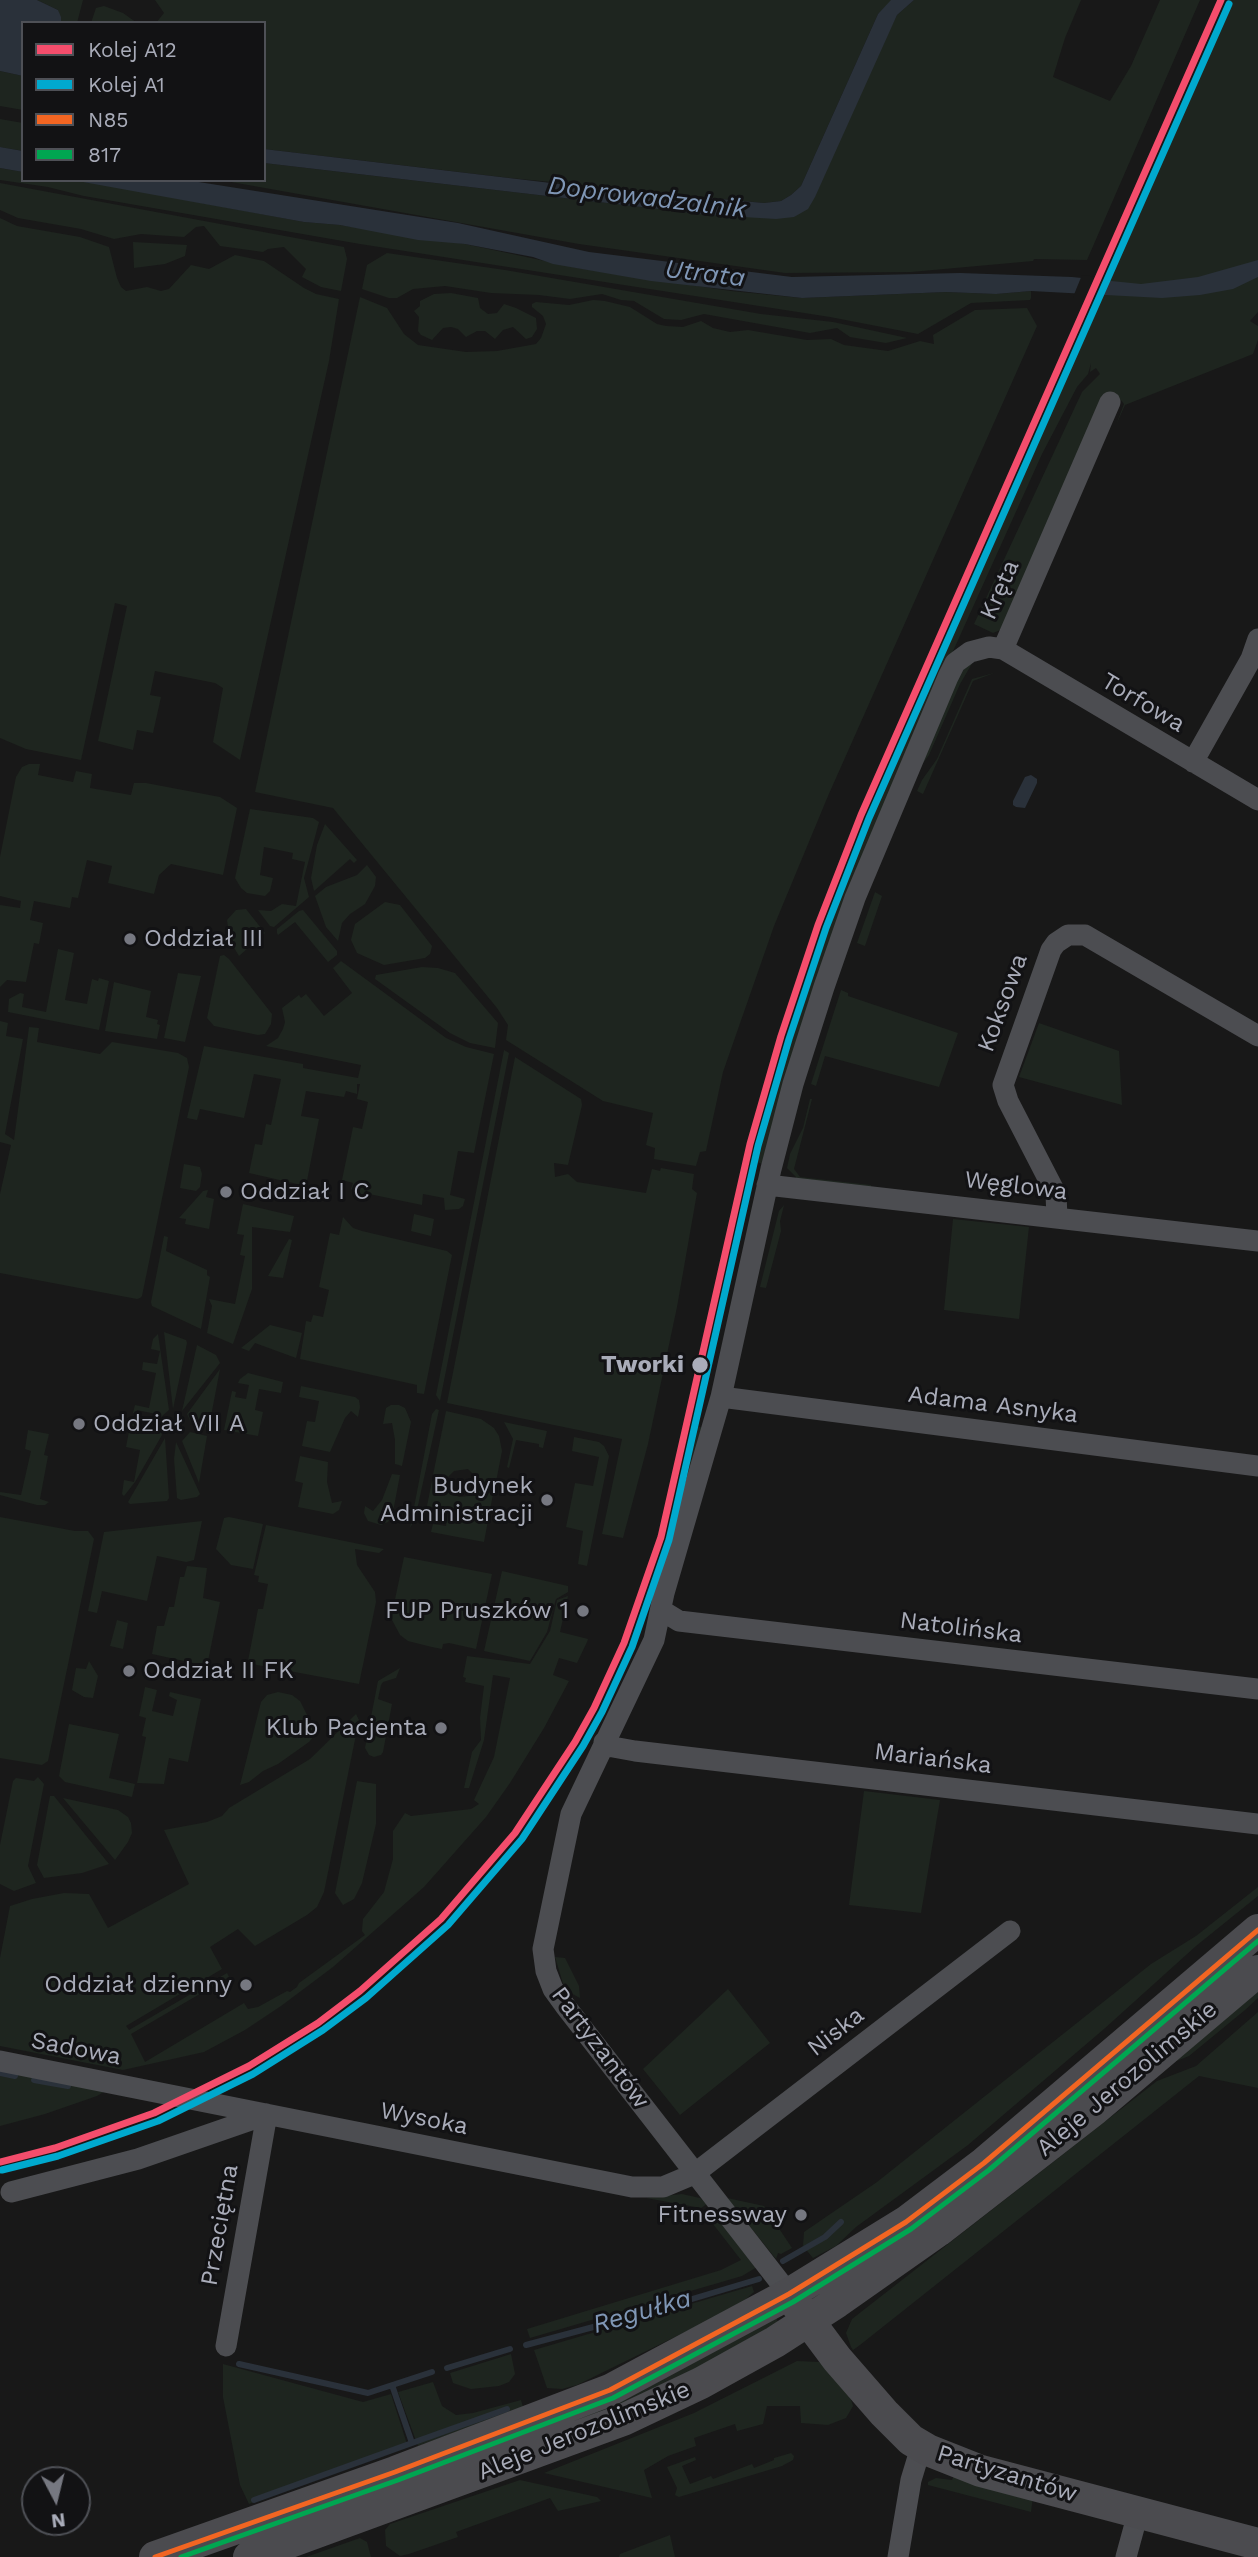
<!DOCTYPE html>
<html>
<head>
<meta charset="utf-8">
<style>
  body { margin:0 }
  #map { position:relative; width:1258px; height:2557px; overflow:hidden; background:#181818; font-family:"Work Sans",sans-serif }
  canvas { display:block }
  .legend { position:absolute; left:21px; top:21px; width:245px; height:161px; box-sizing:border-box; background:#121214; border:2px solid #4e5056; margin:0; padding:9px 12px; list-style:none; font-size:21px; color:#a9acb9 }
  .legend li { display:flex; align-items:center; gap:14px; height:35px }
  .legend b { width:35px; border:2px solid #4e5056 }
  .north { position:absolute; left:21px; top:2466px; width:70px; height:70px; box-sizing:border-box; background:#121214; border:2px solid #4e5056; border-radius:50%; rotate:173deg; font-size:19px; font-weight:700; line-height:28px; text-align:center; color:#a9acb9 }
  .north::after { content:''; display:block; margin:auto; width:24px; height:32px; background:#767881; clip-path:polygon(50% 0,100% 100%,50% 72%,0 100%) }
</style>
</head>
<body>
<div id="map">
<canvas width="1258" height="2557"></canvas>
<ul class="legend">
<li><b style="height:9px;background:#f44d6c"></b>Kolej A12</li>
<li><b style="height:9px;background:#00a9ce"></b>Kolej A1</li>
<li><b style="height:9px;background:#f26522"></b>N85</li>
<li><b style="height:9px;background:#00a651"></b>817</li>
</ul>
<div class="north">N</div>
</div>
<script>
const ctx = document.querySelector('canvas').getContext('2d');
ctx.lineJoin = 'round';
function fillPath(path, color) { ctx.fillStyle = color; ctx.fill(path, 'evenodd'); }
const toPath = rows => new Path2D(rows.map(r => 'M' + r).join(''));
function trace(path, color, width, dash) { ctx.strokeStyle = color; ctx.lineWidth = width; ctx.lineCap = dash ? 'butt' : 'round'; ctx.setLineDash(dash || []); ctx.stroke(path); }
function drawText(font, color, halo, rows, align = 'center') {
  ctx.font = font + ' "Work Sans",sans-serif'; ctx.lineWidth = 6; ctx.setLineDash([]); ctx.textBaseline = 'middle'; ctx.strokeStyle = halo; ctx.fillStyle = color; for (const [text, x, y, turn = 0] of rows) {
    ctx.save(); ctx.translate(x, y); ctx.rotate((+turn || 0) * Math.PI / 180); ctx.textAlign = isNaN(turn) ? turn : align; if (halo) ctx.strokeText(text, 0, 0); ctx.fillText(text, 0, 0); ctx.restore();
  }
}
fillPath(toPath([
  [37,0,83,0,77,23,61,23,58,10],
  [155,0,893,0,878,14,801,186,791,195,781,201,764,203,510,178,264,149,264,23,156,23,164,13],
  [914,0,1081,0,1065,38,1053,77,1110,101,1131,66,1160,0,1200,0,1087,260,1034,259,1033,261,911,272,785,273,579,244,220,180,264,180,264,163,710,215,794,217,897,15],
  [1228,0,1258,0,1258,312,1250,321,1258,326,1258,340,1253,354,1125,405,1116,425,1124,404,1121,400,1003,629,993,633,974,624,1082,392,1100,374,1096,368,1090,372,1091,363,1088,374,1077,387,1042,454,940,680,763,1164,753,1161,781,1060,853,856,1089,317,1091,318,1093,314,1090,313,1098,296,1101,296],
  [104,6,123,13,137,23,91,23,96,8],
  [0,71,23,76,23,110,0,106],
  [0,119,23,123,23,151,0,147],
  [0,168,23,172,23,180,72,180,101,184,304,222,340,225,465,244,578,268,731,291,802,298,946,292,996,294,1031,291,1031,298,1030,300,971,303,918,334,830,317,360,244,84,196,48,187,0,180],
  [0,183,344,247,347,259,341,291,321,287,302,277,306,269,284,247,268,249,263,252,220,246,204,226,196,227,184,237,141,234,114,239,81,229,18,218,0,210],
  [0,218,17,226,80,237,109,247,117,278,121,287,126,291,147,287,161,291,169,289,191,265,209,269,235,255,264,261,304,288,316,294,339,299,329,361,240,760,213,742,223,688,215,683,155,671,150,695,161,697,153,733,137,730,133,750,98,741,127,606,115,603,81,760,26,749,0,738],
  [133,242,187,245,185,256,165,264,134,268],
  [387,253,505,270,761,314,833,322,907,338,886,343,850,337,837,328,810,333,704,314,681,320,664,319,634,301,621,300,602,294,570,299,539,295,491,293,445,286,413,289,397,298,389,298,362,289,367,265],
  [451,293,478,298,480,308,488,314,497,313,504,304,516,308,536,318,537,329,532,337,526,339,513,327,503,330,495,339,485,331,477,331,466,337,458,329,451,327,443,328,432,340,421,335,418,331,419,317,414,311,420,306,420,301,434,294],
  [360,297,387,308,404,334,418,345,466,352,497,351,536,344,541,338,546,324,543,316,532,307,532,304,536,302,569,305,593,300,605,301,630,307,657,324,666,326,683,327,701,321,713,328,730,332,748,330,807,340,831,339,844,345,888,351,920,341,934,344,933,335,975,310,1027,308,1037,326,828,796,774,926,723,1072,706,1151,700,1152,696,1166,654,1159,655,1148,646,1145,653,1113,603,1101,506,1040,508,1025,497,1008,333,808,255,792],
  [974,660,960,684,929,755,914,775,955,677],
  [994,673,973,681,923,794,917,791,922,780,937,759,972,679],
  [29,764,40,764,38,775,73,782,76,771,92,774,90,788,131,795,134,783,146,783,220,797,237,808,223,875,171,864,159,875,154,894,108,883,112,866,87,860,78,898,72,897,70,908,34,901,30,920,43,923,39,944,34,943,26,982,7,980,0,987,0,905,20,908,21,901,0,896,0,857,16,777,22,767],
  [250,809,313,818,319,822,304,878,309,897,274,927,270,926,258,910,271,911,282,904,296,906,305,862,292,859,293,853,264,847,260,875,273,878,270,891,265,896,247,893,241,888,235,878],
  [325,824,357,860,354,863,350,859,314,891,311,878,317,845],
  [367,865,376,877,375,886,365,904,350,914,342,923,338,941,326,927,315,896,326,887,357,875],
  [875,892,882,896,865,946,857,943],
  [385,902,400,905,432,946,430,954,425,958,384,965,357,953,351,940,355,924],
  [246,909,265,933,239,956,230,941,227,920,236,910],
  [303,910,337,951,337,955,328,962,295,922,278,935,277,933,277,929,299,911],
  [58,949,74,953,65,1000,87,1004,92,979,98,981,99,978,109,981,99,1030,8,1012,9,999,20,993,24,994,22,1007,46,1012],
  [224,955,229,959,272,1014,271,1024,265,1034,258,1035,214,1026,207,1018,220,956],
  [341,961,446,1038,466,1047,494,1054,474,1153,458,1151,450,1195,465,1199,463,1206,459,1209,445,1210,444,1198,423,1194,422,1205,369,1194,359,1194,351,1189,353,1183,342,1180,353,1127,362,1129,368,1102,357,1099,360,1084,357,1084,357,1094,346,1091,344,1097,306,1091,301,1116,319,1119,306,1186,249,1173,255,1144,262,1145,266,1124,271,1125,281,1079,254,1074,244,1118,200,1109,197,1120,187,1118,204,1046,303,1064,303,1068,358,1078,361,1065,266,1046,278,1038,283,1029,285,1022,282,1008,299,995,301,998,306,994,324,1016,352,993,333,968],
  [422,967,438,968,455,973,498,1023,495,1048,470,1043,450,1033,375,979,376,975],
  [178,973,201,976,185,1042,164,1038],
  [114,982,151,991,146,1017,158,1020,157,1024,160,1025,157,1039,105,1031],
  [841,990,848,993,848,996,958,1033,939,1087,825,1056,816,1086,811,1084],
  [0,1021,8,1023,6,1036,23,1039,5,1134,14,1140,29,1027,39,1028,37,1042,100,1054,112,1042,178,1053,187,1058,189,1067,142,1296,140,1298,137,1299,0,1273,0,1194,11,1145,0,1142],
  [1039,1023,1119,1051,1122,1105,1019,1077],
  [504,1050,509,1053,440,1401,436,1395],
  [515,1057,581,1099,582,1105,568,1165,554,1163,555,1177,568,1174,577,1182,646,1193,652,1169,660,1171,661,1168,694,1174,692,1189,697,1193,677,1307,648,1444,623,1538,602,1534,622,1439,447,1403],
  [810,1099,812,1099,794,1169,800,1177,871,1185,871,1189,796,1180,796,1177,787,1168,790,1154,803,1128],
  [184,1164,200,1167,202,1174,200,1187,196,1191,180,1188],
  [208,1190,206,1197,214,1199,209,1229,185,1224,186,1219,179,1218,203,1191],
  [243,1204,294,1216,290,1232,252,1227,252,1289,233,1344,207,1333,212,1306,209,1299,235,1304,245,1256,240,1255,244,1235,237,1234],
  [784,1205,780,1221,781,1231,766,1288,760,1287,779,1211],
  [414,1214,434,1219,431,1236,411,1231],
  [343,1217,353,1228,362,1231,447,1251,452,1255,424,1394,417,1393,417,1385,300,1359,306,1321,311,1322,313,1315,323,1317,329,1290,319,1287,330,1233,339,1235],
  [953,1219,1029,1227,1019,1319,944,1310],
  [164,1236,168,1237,166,1251,207,1270,207,1275,210,1277,201,1329,152,1306,151,1302],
  [289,1239,292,1240,283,1278,268,1276],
  [270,1325,302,1333,296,1358,255,1343,249,1351,241,1348],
  [164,1332,186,1340,187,1343,173,1409],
  [158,1334,169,1410,161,1417,157,1418,156,1414,137,1410,136,1413,133,1413,135,1405,149,1408,156,1373,142,1370,143,1362,157,1364,160,1351,151,1349,153,1339],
  [197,1345,216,1355,220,1363,182,1411],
  [220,1369,209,1427,192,1424,187,1414],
  [248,1373,283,1382,281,1393,259,1389,255,1410,263,1412,258,1436,224,1430,232,1391,236,1392,235,1397,246,1399,249,1385,238,1383,240,1379],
  [301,1386,355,1397,359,1400,360,1407,358,1417,351,1411,345,1418,330,1452,302,1446,307,1421,315,1422,319,1401,299,1397],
  [399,1405,405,1408,411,1422,402,1466,395,1464,395,1440,392,1423,383,1424,386,1408,391,1405],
  [436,1409,439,1410,424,1478,415,1519,410,1528,432,1414],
  [446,1411,481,1419,494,1428,499,1436,502,1451,495,1487,476,1483,475,1476,468,1469,454,1471,448,1477,433,1475],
  [131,1421,135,1422,134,1425,153,1429,154,1426,159,1426,162,1435,135,1482,124,1496,122,1494,124,1480,134,1482,140,1450,126,1447],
  [504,1422,547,1431,543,1448,539,1447,539,1444,516,1440,509,1468,507,1467,513,1439],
  [692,1425,704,1428,655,1589,650,1587,669,1527],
  [28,1430,49,1434,44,1455,48,1456,40,1499,49,1502,45,1505,37,1505,0,1495,0,1492,21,1495,31,1451,25,1449],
  [190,1432,207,1436,199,1483,182,1441],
  [574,1437,599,1442,604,1446,609,1456,587,1566,578,1564,583,1531,566,1527,575,1483,593,1486,599,1457,572,1451],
  [165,1438,169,1498,167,1501,130,1504,128,1502],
  [176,1442,200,1494,197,1497,181,1500,177,1498,174,1459],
  [300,1456,328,1462,327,1482,332,1503,342,1501,339,1510,333,1514,298,1507,303,1483,295,1481],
  [392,1474,400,1475,392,1517,388,1522,381,1525,368,1521,364,1513,365,1506,373,1511,382,1500],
  [432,1481,448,1484,451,1493,459,1497,469,1496,475,1490,493,1494,484,1542,431,1532,433,1524,446,1526,448,1510,427,1506],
  [0,1517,75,1531,88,1531,94,1539,48,1761,42,1765,0,1758],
  [229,1517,263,1524,253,1569,231,1565,216,1549,224,1518],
  [202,1521,194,1560,186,1562,157,1556,147,1601,102,1591,97,1613,88,1611,104,1532],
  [266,1525,384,1549,379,1553,355,1549,357,1565,375,1592,376,1602,359,1684,257,1665,248,1661,258,1609,263,1609,268,1584,258,1582,259,1576,254,1575],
  [404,1557,492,1574,476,1649,449,1643,443,1644,442,1649,432,1647,408,1641,400,1635,391,1618],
  [187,1566,207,1568,203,1598,220,1602,207,1666,152,1654,157,1626,164,1626,169,1607,174,1607,180,1577,184,1577],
  [502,1571,568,1586,568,1592,556,1599,547,1632,530,1661,484,1651],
  [568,1596,560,1632,588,1639,587,1642,577,1663,559,1658,553,1675,569,1681,544,1728,510,1783,486,1817,424,1887,333,1967,281,2006,245,2030,204,2052,123,2070,0,2046,0,1958,10,1906,32,1899,64,1893,89,1894,108,1928,189,1884,164,1830,207,1822,222,1816,229,1808,310,1759,356,1714,359,1720,324,1892,317,1907,307,1915,255,1946,238,1929,210,1947,222,1969,126,2026,129,2030,227,1973,229,1977,131,2034,145,2062,244,2003,248,2009,258,2007,287,1991,290,1992,297,1987,299,1983,365,1935,362,1931,363,1919,384,1892,393,1859,393,1831,405,1813,411,1816,471,1809,479,1804,474,1800,494,1757,510,1678,493,1675,484,1740,469,1788,464,1788,472,1752,481,1740,480,1718,484,1686,465,1682,466,1678,463,1677,467,1656,530,1664,550,1631,557,1600],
  [117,1620,128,1623,123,1649,110,1646],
  [89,1661,98,1676,93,1698,84,1697,72,1690,76,1668,86,1669],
  [400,1668,396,1678,383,1682,381,1685,378,1699,392,1704,383,1752,381,1755,374,1757,369,1755,365,1748,378,1681],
  [145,1687,157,1690,152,1711,173,1716,177,1700,169,1696,170,1692,201,1699,188,1762,169,1758,164,1784,137,1783,146,1737,142,1736,146,1718,139,1716],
  [278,1692,292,1695,300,1701,314,1729,314,1736,309,1742,278,1764,263,1771,249,1782,240,1785,261,1702,267,1695],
  [69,1724,119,1734,109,1778,135,1784,132,1797,65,1782,59,1776],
  [38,1777,44,1784,28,1866,36,1883,14,1891,0,1884,0,1845,13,1781,16,1778,34,1781],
  [357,1781,376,1784,376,1824,362,1883,354,1899,343,1905,335,1893],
  [864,1791,940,1800,921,1913,849,1905],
  [50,1796,54,1796,109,1864,82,1873,44,1878,37,1865],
  [63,1798,118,1810,128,1817,131,1823,132,1833,128,1842,115,1860],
  [1258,1887,1258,1896,1196,1946,1104,2029,968,2145,856,2227,836,2246,813,2258,803,2246,804,2232,877,2182,1151,1964,1196,1936],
  [555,1957,565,1958,579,1986,580,1998,565,1990],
  [1258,1986,1258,1998,1245,2010,1189,2056,1164,2066],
  [728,1989,770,2043,680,2115,643,2069],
  [1258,2012,1258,2088,1199,2076,860,2345,853,2350,851,2347,846,2333,852,2319,1157,2081,1196,2066],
  [0,2069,107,2090,97,2096,45,2114,0,2126],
  [682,2194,700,2198,707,2204,701,2208,646,2198],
  [727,2198,764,2206,792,2248,781,2254,778,2253,776,2259],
  [712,2211,757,2267,742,2276,530,2338,527,2329,721,2270,741,2260,706,2215],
  [752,2286,754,2292,738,2306,577,2385,562,2389,547,2388,534,2350],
  [776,2317,778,2322,705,2366,597,2416,516,2442],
  [511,2354,515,2374,509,2382,499,2386,471,2389,453,2383,450,2373],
  [797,2361,819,2362,827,2367,848,2390,853,2406,846,2418,828,2425,801,2423,800,2406,767,2406,763,2424,737,2431,735,2424,694,2438,696,2446,668,2456,644,2470,652,2498,544,2473,694,2413],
  [223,2364,363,2402,391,2394,408,2447,249,2504,240,2485,223,2397],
  [433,2382,442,2406,456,2415,473,2413,521,2400,523,2407,418,2446,398,2392],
  [791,2453,794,2456,793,2460,782,2466,679,2497,675,2495,677,2488,667,2467,695,2457,696,2460,682,2466,690,2484,711,2476,713,2479,752,2464,754,2468,774,2460,774,2458],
  [954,2475,1033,2496,1031,2512,928,2485,928,2482,936,2478,952,2480],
  [520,2480,597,2497,601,2501,558,2511,550,2498,456,2532,458,2537,409,2554,400,2556,386,2546,385,2530,390,2524],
  [670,2535,675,2557,619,2557,620,2554],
  [360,2538,367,2542,371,2557,306,2557]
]), '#1e251f');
fillPath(toPath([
  [0,0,37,0,58,10,61,17,61,23,23,23,23,76,0,71],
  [891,0,914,0,897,15,815,197,808,209,794,217,776,219,710,215,264,163,264,149,568,185,764,203,781,201,791,195,801,186,878,14],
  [0,147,23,151,23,172,0,168],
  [72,180,186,180,458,223,589,252,792,277,960,273,1072,277,1141,284,1198,277,1258,260,1258,277,1233,289,1200,295,1162,298,1031,291,996,294,946,292,802,298,651,281,553,264,533,257,465,244,418,240,340,225,304,222],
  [1031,775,1037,779,1037,783,1025,808,1016,807,1013,805,1013,801,1025,777]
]), '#2a313a');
fillPath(toPath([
  [1082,275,1106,278,1097,299,1073,297]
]), '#181818');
trace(toPath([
  [0,2073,15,2076],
  [34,2080,68,2086],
  [783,2261,825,2237,841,2222],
  [526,2345,642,2314,759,2279],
  [239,2364,368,2393,432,2372],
  [447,2368,510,2349],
  [392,2385,412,2443,507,2409],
  [254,2500,412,2443]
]), '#2a313a', 6);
trace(toPath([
  [1003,649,1110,402],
  [1193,762,1251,659,1258,639],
  [767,1185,1258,1241],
  [1057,1218,1056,1194,1008,1101,1003,1085,1051,950,1056,943,1068,935,1085,935,1258,1036],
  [721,1397,1258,1466],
  [661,1610,679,1621,1258,1689],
  [604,1742,613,1747,635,1751,1258,1824],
  [0,2061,632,2187,663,2187,694,2174,1010,1931],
  [11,2192,138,2159,265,2115],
  [789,2294,566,2007,553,1989,546,1971,543,1949,571,1814,654,1640,664,1593,721,1397,771,1169,793,1084,824,987,855,898,948,677,955,663,970,652,989,647,1003,649,1258,800],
  [226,2346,267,2114],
  [898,2557,911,2480,921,2447],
  [1126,2557,1138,2513]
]), '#4c4d51', 21);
trace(toPath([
  [796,2304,837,2359,884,2413,911,2440,928,2450,981,2471,1258,2544],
  [155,2557,395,2472,610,2390,789,2294,906,2222,984,2163,1258,1930],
  [249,2557,623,2420,701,2383,775,2342,837,2302,938,2231,1095,2109,1258,1971]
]), '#4b4b4f', 32);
trace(toPath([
  [155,2557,395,2472,610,2390,789,2294,906,2222,984,2163,1258,1930]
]), '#f26522', 5);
trace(toPath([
  [181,2557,398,2480,613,2398,793,2302,911,2229,989,2170,1258,1941]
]), '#00a651', 5);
trace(toPath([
  [0,2162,55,2148,154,2113,249,2066,318,2023,360,1991,441,1919,515,1833,575,1742,594,1708,624,1643,661,1537,750,1144,781,1036,818,925,861,815,1221,0]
]), '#f44d6c', 7);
trace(toPath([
  [2,2170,58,2156,158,2121,253,2074,323,2030,366,1998,448,1925,522,1839,583,1746,602,1712,632,1647,669,1540,758,1146,789,1039,826,928,869,818,1229,4]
]), '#00a9ce', 7);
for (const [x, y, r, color] of [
  [130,939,7,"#767881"],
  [226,1192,7,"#767881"],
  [700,1365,9,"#a9acb9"],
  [79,1424,7,"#767881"],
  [547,1500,7,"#767881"],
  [583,1611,7,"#767881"],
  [129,1671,7,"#767881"],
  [441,1728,7,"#767881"],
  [246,1985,7,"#767881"],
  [801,2215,7,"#767881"]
]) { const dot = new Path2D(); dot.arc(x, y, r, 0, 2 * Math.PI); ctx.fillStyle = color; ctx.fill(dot); trace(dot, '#121214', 2.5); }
drawText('24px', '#a9acb9', '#121214', [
  ["Kręta",1000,590,-66],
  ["Torfowa",1143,703,31],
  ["Koksowa",1003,1003,-70],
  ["Węglowa",1016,1186,7],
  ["Adama Asnyka",993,1405,7],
  ["Natolińska",961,1628,7],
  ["Mariańska",933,1759,7],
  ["Niska",836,2032,-38],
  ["Partyzantów",600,2048,53],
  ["Sadowa",76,2049,11],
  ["Aleje Jerozolimskie",1127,2079,-40],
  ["Wysoka",424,2119,11],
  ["Przeciętna",220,2225,-80],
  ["Aleje Jerozolimskie",584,2431,-22],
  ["Partyzantów",1007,2474,17]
]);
drawText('24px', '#a9acb9', '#121214', [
  ["Oddział III",144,939,"left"],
  ["Oddział I C",240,1192,"left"],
  ["Oddział VII A",93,1424,"left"],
  ["Budynek",533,1486],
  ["Administracji",533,1514],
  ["FUP Pruszków 1",569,1611],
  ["Oddział II FK",143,1671,"left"],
  ["Klub Pacjenta",427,1728],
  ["Oddział dzienny",232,1985],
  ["Fitnessway",787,2215]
], 'right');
drawText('bold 24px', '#a9acb9', '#121214', [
  ["Tworki",684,1365]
], 'right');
drawText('italic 26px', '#7f96b5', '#121214', [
  ["Doprowadzalnik",647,198,7],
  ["Utrata",705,274,7],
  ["Regułka",642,2312,-16]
]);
</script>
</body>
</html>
